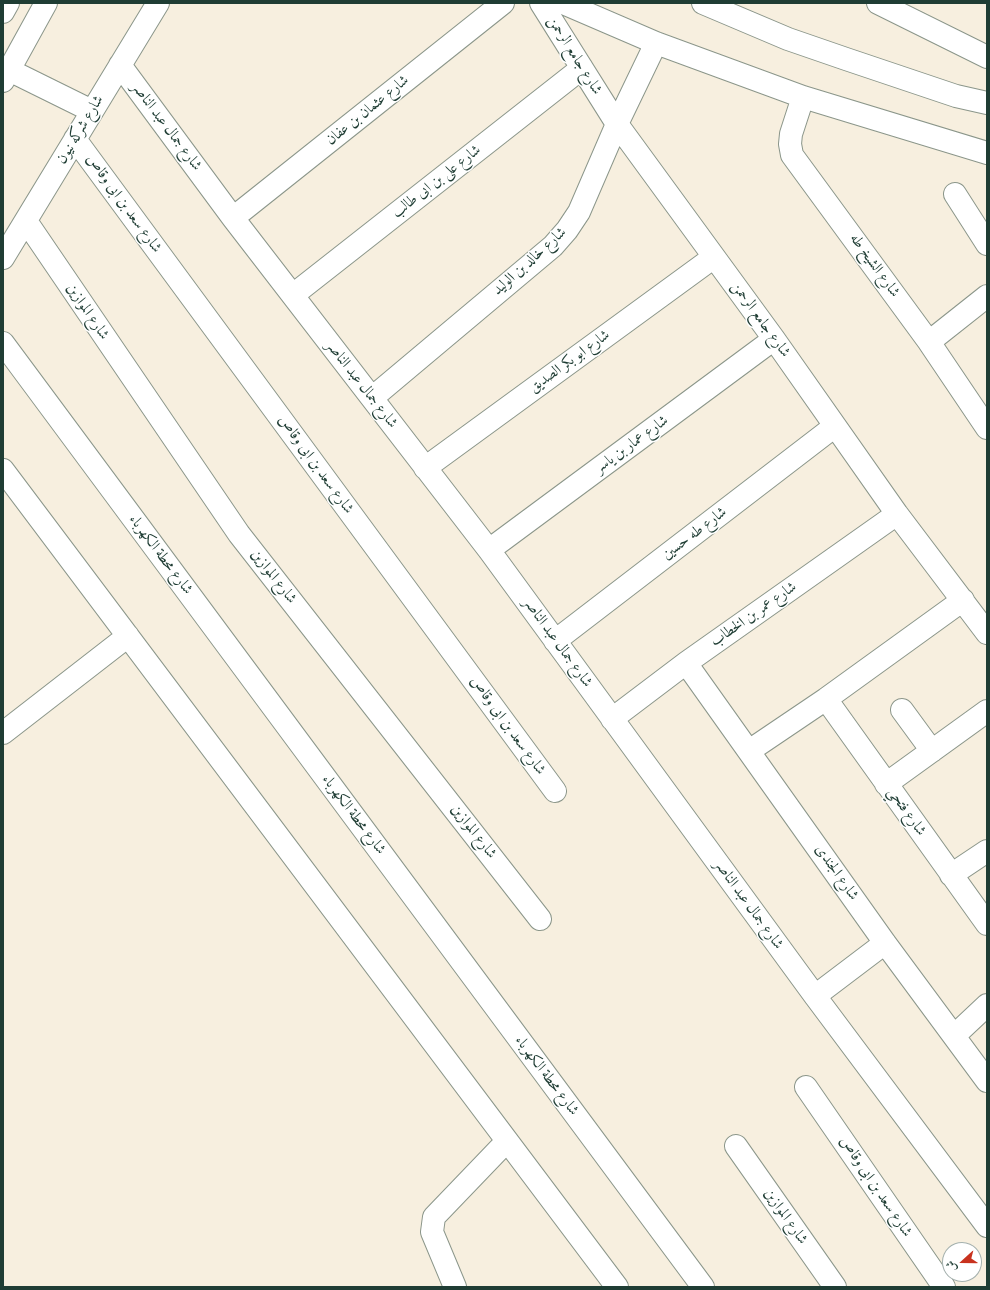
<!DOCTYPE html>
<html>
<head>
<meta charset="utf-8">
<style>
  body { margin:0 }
  #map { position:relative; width:990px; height:1290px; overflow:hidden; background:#f7efdf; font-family:"IM FELL DW Pica",Amiri,serif }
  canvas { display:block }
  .frame { position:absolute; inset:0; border:4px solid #1f3d34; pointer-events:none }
  .north { position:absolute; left:942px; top:1242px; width:40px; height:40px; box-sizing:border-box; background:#fff; border:1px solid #a5b1ae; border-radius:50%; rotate:249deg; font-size:11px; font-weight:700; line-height:16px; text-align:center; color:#1f3d34 }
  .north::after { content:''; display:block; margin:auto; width:14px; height:18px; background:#c8321e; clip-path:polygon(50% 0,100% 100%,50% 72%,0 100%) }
</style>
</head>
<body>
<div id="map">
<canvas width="990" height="1290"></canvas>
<div class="frame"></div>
<div class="north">ش</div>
</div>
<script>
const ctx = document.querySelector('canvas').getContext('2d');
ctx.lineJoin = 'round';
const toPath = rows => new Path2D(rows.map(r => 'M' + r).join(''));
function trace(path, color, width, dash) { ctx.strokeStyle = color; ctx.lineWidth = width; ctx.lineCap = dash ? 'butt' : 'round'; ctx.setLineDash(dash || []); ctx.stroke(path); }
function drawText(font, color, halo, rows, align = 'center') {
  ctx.font = font + ' "IM FELL DW Pica",Amiri,serif'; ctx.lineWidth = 3; ctx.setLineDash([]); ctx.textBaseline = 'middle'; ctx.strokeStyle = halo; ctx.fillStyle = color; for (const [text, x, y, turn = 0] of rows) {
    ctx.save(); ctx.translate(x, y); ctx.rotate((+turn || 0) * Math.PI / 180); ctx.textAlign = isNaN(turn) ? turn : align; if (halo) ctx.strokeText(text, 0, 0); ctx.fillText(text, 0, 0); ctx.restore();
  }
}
const minor = toPath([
  [541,3,617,124,774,339,897,514,987,633],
  [563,3,656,43,803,97,987,153],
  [120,65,233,218,489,550,815,996,987,1226],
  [9,70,92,111],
  [803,97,791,134,790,144,792,155,929,342,987,428],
  [75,139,555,791],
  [955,194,987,244],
  [233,218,503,3],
  [26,221,239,534,540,919],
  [3,258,158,3],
  [293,295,582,68],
  [929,342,987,296],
  [3,343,703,1287],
  [372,398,553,246,567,230,579,212,617,124,656,43],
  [425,468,714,257],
  [3,470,617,1287],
  [489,550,774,339],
  [555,641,835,426],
  [686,663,885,943,987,1081],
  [826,699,987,924],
  [902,710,932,751],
  [612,719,686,663,897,514],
  [3,733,128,636],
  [749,751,826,699,963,600],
  [886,784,987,711],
  [951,875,987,851],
  [815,996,885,943],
  [954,1036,987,1005],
  [806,1087,944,1287],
  [736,1146,835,1287],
  [455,1287,432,1232,434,1217,506,1142]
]);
const major = toPath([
  [3,12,8,3],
  [3,81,46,3]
]);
const highway = toPath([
  [703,3,788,39,846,59,956,96,987,103],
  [878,3,987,57]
]);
trace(minor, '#8b968a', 24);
trace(major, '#8b968a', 24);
trace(highway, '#8b968a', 24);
trace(minor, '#fff', 22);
trace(major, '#fff', 22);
trace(highway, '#fff', 22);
drawText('15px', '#1f3d34', '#fff', [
  ["شارع جامع الرحمن",574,56,58],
  ["شارع عثمان بن عفان",368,111,-39],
  ["شارع جمال عبد الناصر",166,127,53],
  ["شارع شركه نيون",81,130,-59],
  ["شارع على بن ابى طالب",437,182,-38],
  ["شارع سعد بن ابى وقاص",123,204,54],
  ["شارع خالد بن الوليد",530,262,-42],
  ["شارع الشيخ طه",874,266,54],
  ["شارع الموازين",87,312,56],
  ["شارع جامع الرحمن",760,320,54],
  ["شارع ابو بكر الصديق",570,362,-36],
  ["شارع جمال عبد الناصر",361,385,52],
  ["شارع عمار بن ياسر",632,445,-36],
  ["شارع سعد بن ابى وقاص",315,465,54],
  ["شارع طه حسين",695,534,-37],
  ["شارع محطة الكهرباء",160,555,53],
  ["شارع الموازين",273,577,52],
  ["شارع عمر بن الخطاب",754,615,-35],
  ["شارع جمال عبد الناصر",557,643,54],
  ["شارع سعد بن ابى وقاص",507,726,54],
  ["شارع فتحي",906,812,55],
  ["شارع محطة الكهرباء",353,815,53],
  ["شارع الموازين",473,832,52],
  ["شارع الجندى",836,873,55],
  ["شارع جمال عبد الناصر",748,905,54],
  ["شارع محطة الكهرباء",546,1076,53],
  ["شارع سعد بن ابى وقاص",875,1187,56],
  ["شارع الموازين",785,1217,55]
]);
</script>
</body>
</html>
